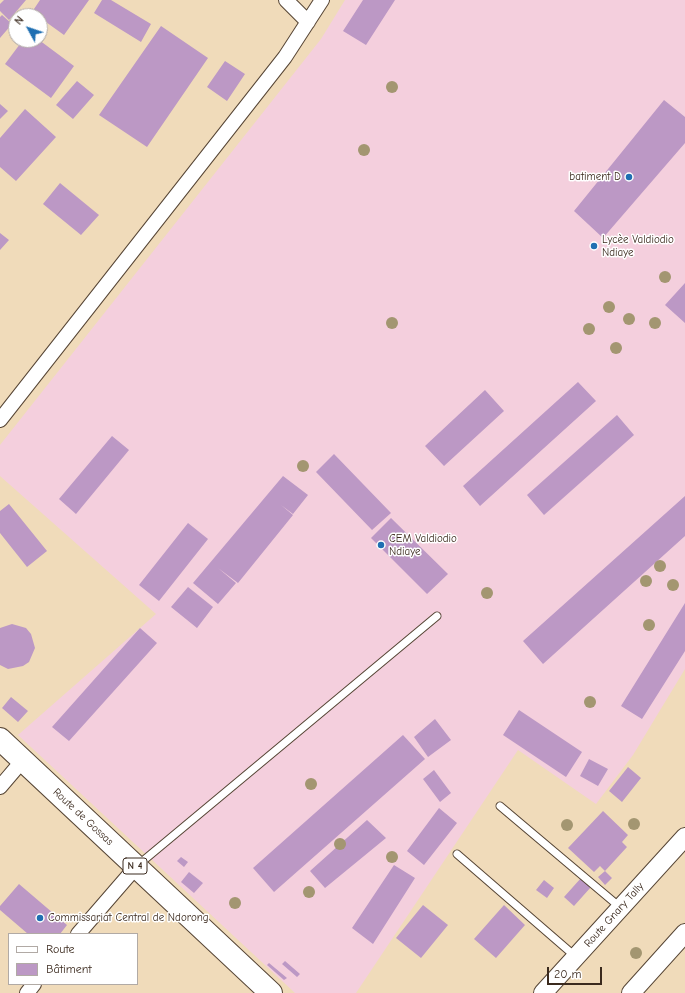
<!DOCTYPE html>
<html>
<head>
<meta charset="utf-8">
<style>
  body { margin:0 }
  #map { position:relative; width:685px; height:993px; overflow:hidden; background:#f0dbba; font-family:"Comic Neue",sans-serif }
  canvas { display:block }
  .legend { position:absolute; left:8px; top:933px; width:130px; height:52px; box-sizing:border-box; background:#fff; border:1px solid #b1aaa5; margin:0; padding:5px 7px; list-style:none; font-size:12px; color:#3b2a1e }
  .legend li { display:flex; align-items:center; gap:8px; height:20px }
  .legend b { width:20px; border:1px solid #b1aaa5 }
  .north { position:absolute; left:8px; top:8px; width:40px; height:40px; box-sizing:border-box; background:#fff; border:1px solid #b1aaa5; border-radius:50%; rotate:310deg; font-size:11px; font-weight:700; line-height:16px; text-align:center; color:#3b2a1e }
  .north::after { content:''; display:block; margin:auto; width:14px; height:18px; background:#1f6fb2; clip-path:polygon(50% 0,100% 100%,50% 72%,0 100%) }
  .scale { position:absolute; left:547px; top:967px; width:55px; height:18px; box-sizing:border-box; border:2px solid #3b2a1e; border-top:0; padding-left:5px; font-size:12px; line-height:14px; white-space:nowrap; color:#3b2a1e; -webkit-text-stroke:3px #fff; paint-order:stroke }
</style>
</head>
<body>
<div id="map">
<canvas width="685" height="993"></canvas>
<ul class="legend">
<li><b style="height:5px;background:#fff"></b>Route</li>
<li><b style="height:11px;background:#bc98c5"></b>Bâtiment</li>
</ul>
<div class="north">N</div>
<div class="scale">20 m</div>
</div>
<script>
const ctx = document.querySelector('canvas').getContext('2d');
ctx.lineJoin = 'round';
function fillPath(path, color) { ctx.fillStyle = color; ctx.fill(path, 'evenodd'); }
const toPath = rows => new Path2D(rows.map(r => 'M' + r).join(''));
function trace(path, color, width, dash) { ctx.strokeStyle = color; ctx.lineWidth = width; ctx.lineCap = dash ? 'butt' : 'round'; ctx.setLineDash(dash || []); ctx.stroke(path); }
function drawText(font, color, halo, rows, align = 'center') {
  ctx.font = font + ' "Comic Neue",sans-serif'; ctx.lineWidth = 3; ctx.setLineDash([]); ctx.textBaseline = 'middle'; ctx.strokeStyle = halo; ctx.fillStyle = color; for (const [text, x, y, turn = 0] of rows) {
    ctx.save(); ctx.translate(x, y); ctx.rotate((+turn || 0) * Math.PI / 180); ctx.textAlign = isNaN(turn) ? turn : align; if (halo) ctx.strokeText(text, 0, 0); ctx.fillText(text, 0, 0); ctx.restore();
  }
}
fillPath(toPath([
  [345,0,685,0,685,669,633,755,596,804,518,750,356,993,295,993,18,735,156,614,0,476,0,445,321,39]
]), '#f4cfdd');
fillPath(toPath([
  [4,0,26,0,9,20,0,11,0,4],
  [40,0,89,0,64,35,32,12],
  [102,0,111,0,151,24,141,42,94,13],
  [363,0,395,0,366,45,343,31],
  [2,15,12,24,0,38,0,17],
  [161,26,208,58,147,147,99,115],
  [23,40,39,40,74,66,51,98,5,64],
  [225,61,245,74,227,101,207,87],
  [77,81,94,95,73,119,56,105],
  [664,100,685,117,685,143,603,238,574,211],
  [0,104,8,111,0,119],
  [25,109,56,137,16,181,0,167,0,138],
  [60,183,99,215,81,235,43,204],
  [0,233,9,240,0,250],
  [685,283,685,323,665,305],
  [578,382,596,401,480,506,463,486],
  [485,390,504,411,444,466,425,446],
  [617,415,634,435,544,515,527,495],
  [112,436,129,450,76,514,59,499],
  [334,454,391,513,372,530,316,472],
  [283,476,308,495,293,514,281,505,293,515,238,583,218,568,236,583,218,604,193,583],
  [685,496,685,536,543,664,523,641],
  [9,504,47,551,27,567,0,533,0,511],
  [391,518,448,574,427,594,371,538],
  [188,523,208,539,159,601,139,585],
  [188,587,213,607,197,628,171,607],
  [685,603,685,651,642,719,621,706],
  [12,624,26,628,31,634,35,648,29,662,23,666,8,669,0,665,0,628],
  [140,628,157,643,69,741,52,727],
  [11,697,28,711,18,722,2,708],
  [519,710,582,752,566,777,503,735],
  [435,719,451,740,428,757,414,737],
  [403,735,425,759,274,892,253,868],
  [589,759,608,769,598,786,580,776],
  [628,767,641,778,622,802,609,791],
  [434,770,451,793,440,802,423,779],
  [439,808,457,823,424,865,407,851],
  [603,811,628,835,622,842,627,847,605,871,600,866,594,872,568,848],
  [367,820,386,838,325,888,310,871],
  [181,857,188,862,184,867,177,861],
  [394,865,415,878,373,944,352,928],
  [605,871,612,878,605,885,598,877],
  [189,872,203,883,194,893,181,882],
  [581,878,591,887,574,906,564,897],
  [544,880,554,888,547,898,536,890],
  [19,884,67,925,60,934,28,934,0,910,0,906],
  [423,905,448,925,421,958,396,938],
  [504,905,525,925,496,958,474,939],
  [285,961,300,974,297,977,282,964],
  [269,963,287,978,284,980,267,965]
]), '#bc98c5');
const service = toPath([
  [500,806,621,908],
  [457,854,576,957],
  [138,865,437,616]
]);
const minor = toPath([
  [286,0,308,22],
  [0,420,285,57,322,0],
  [0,787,23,760],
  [78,934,136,867],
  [27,993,34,984]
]);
const tertiary = toPath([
  [543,993,685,837],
  [631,993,685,933]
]);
const primary = toPath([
  [0,739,271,993]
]);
trace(service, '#564535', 9);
trace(minor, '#564535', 16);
trace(tertiary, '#564535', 20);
trace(primary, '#564535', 24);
trace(service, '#fff', 7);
trace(minor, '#fff', 14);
trace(tertiary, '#fff', 18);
trace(primary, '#fff', 22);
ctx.fillStyle = '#a39671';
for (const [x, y] of [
  [392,87],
  [364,150],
  [665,277],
  [609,307],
  [629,319],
  [392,323],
  [655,323],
  [589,329],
  [616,348],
  [303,466],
  [660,566],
  [646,581],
  [673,585],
  [487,593],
  [649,625],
  [590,702],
  [311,784],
  [634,824],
  [567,825],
  [340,844],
  [392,857],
  [309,892],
  [235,903],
  [636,953]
]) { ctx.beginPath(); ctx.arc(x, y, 6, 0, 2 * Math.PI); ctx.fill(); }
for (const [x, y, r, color] of [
  [629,177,4,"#1f6fb2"],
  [594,246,4,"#1f6fb2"],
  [381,545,4,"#1f6fb2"],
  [40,918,4,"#1f6fb2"]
]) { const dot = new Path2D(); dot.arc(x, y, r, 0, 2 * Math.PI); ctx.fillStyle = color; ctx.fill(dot); trace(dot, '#fff', 1.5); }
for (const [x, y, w] of [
  [135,866,24]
]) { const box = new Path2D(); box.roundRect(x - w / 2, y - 8, w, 16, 3); ctx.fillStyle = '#fff'; ctx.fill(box); trace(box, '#3b2a1e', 1); }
drawText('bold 10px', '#3b2a1e', null, [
  ["N 4",135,866]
]);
drawText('11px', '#3b2a1e', '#fff', [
  ["batiment D",621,177,"right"],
  ["Lycèe Valdiodio",602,240],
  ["Ndiaye",602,253],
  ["CEM Valdiodio",389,539],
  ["Ndiaye",389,552],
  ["Commissariat Central de Ndorong",48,918]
], 'left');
drawText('11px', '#3b2a1e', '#fff', [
  ["Route de Gossas",83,817,43],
  ["Route Gnary Tally",614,915,-48]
]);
</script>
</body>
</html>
